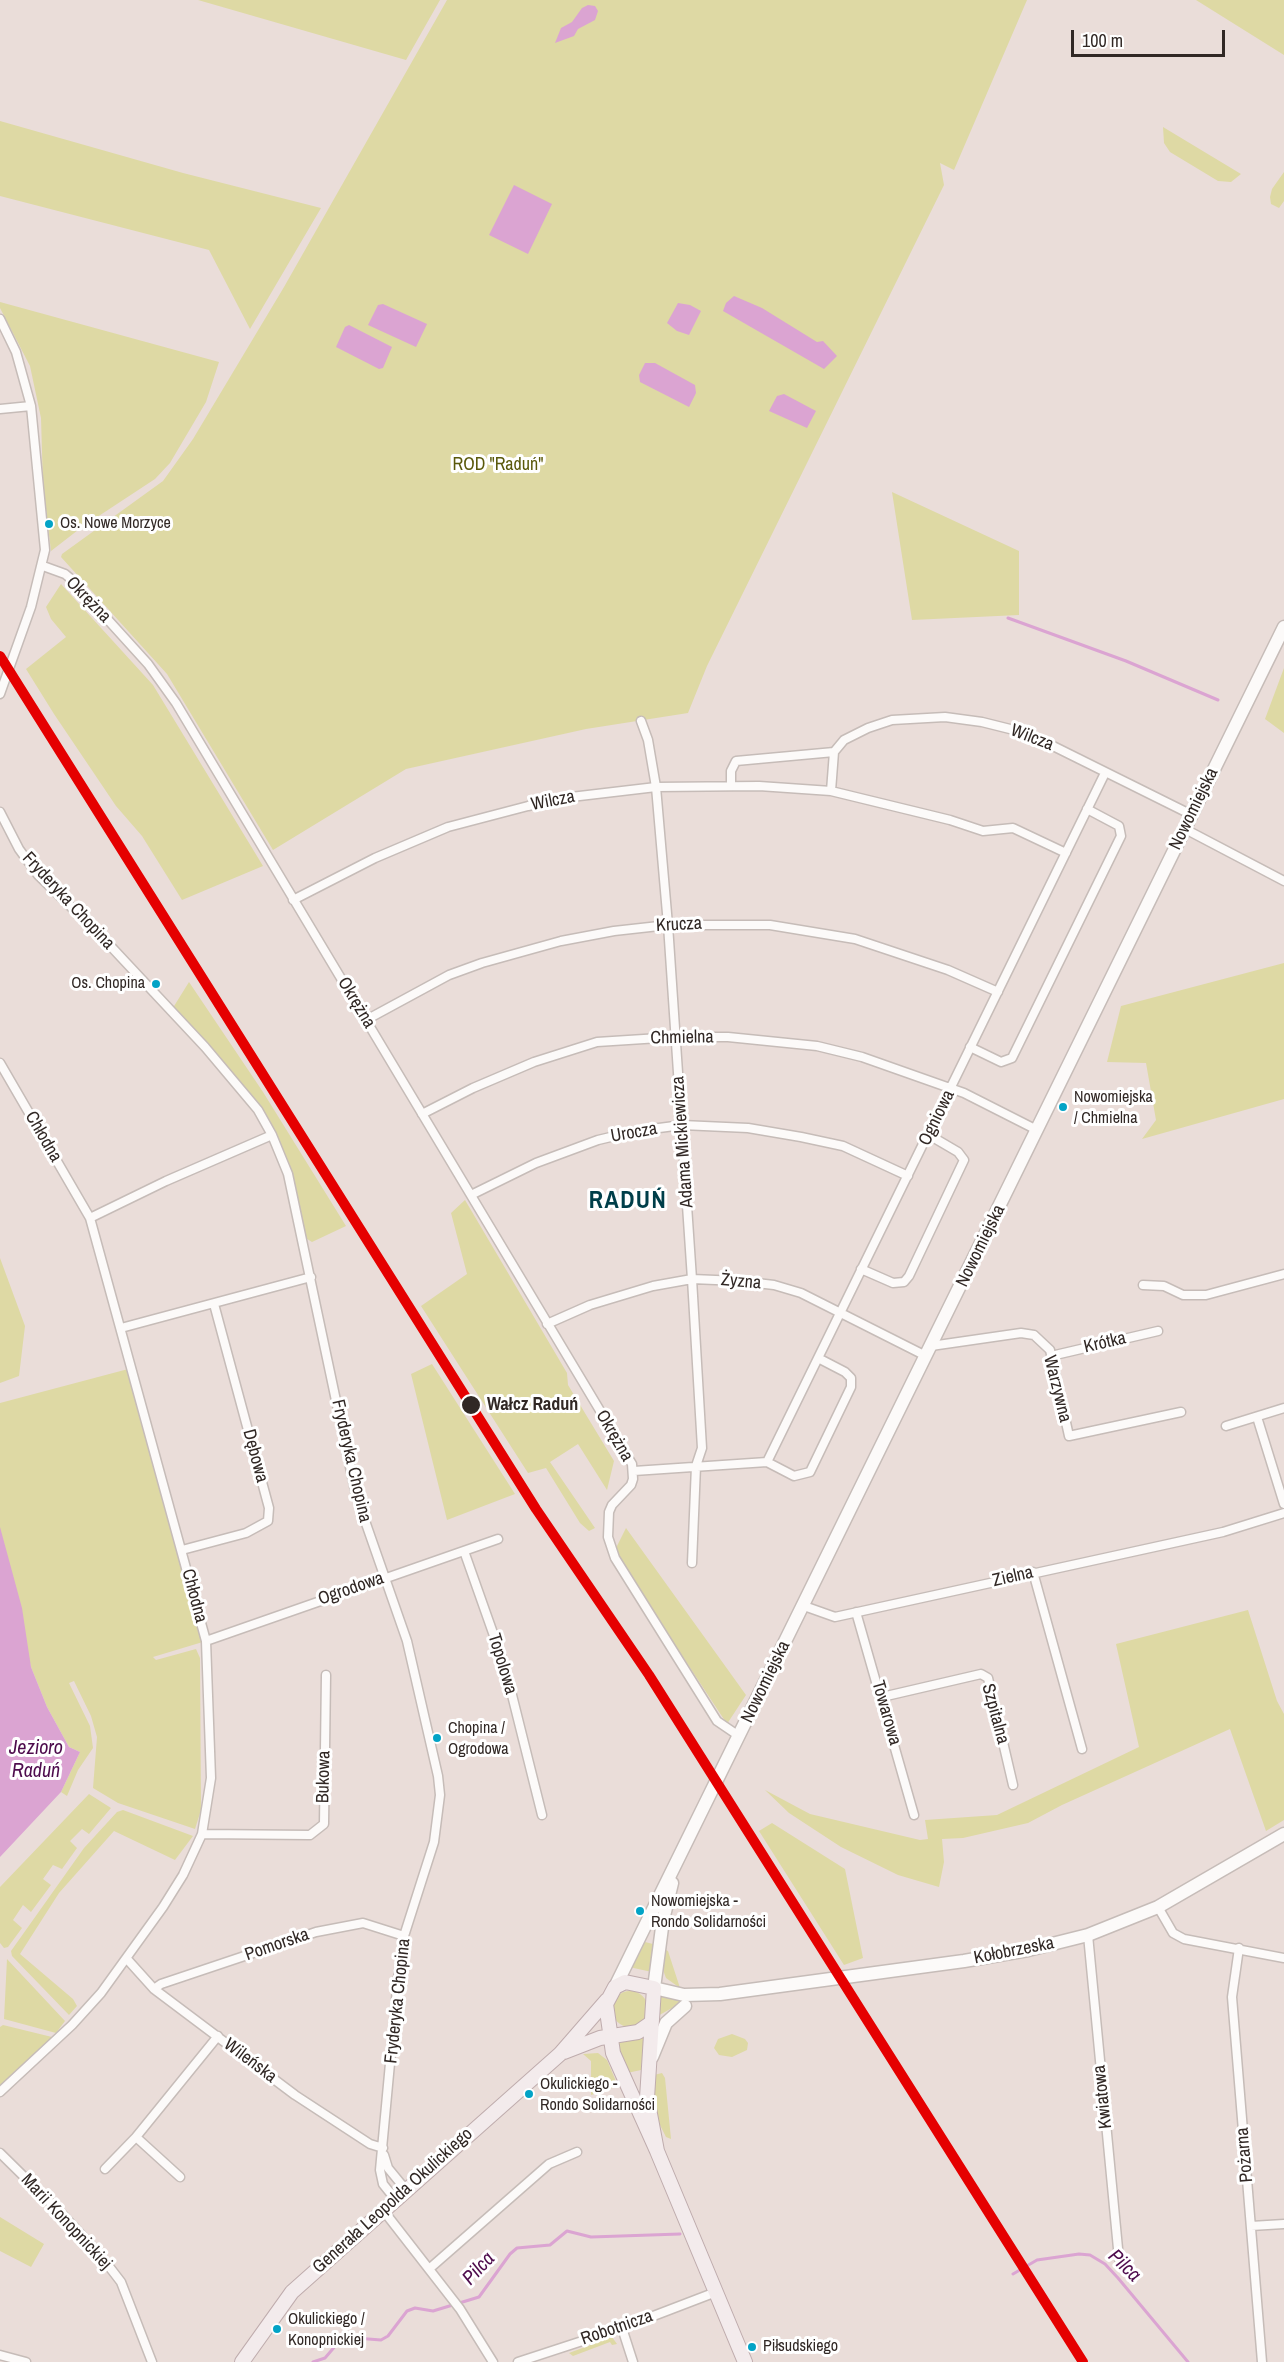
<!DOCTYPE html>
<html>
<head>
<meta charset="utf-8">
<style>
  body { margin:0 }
  #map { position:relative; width:1284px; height:2362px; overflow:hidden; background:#eaddd9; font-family:"Archivo Narrow",sans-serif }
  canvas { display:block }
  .scale { position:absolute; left:1071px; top:30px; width:154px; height:27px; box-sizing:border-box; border:3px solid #312825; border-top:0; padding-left:8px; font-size:18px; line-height:21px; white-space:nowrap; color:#312825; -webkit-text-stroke:4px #fff; paint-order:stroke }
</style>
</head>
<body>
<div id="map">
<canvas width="1284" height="2362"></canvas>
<div class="scale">100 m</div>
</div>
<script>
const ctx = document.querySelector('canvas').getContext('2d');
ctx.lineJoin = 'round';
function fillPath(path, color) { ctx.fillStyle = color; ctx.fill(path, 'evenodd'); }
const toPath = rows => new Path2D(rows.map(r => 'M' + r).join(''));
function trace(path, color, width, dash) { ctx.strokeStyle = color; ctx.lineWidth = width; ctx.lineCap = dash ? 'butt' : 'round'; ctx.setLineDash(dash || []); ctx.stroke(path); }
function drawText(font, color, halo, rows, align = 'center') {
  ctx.font = font + ' "Archivo Narrow",sans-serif'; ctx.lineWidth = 6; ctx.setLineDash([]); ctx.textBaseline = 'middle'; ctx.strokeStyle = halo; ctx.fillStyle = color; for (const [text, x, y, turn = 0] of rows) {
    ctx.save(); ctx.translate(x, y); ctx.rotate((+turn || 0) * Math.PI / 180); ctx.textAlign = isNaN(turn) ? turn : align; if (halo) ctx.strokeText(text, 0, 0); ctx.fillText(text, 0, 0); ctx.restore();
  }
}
fillPath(toPath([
  [198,0,440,0,406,60],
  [447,0,1027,0,954,170,940,163,944,185,707,666,688,713,586,729,406,769,273,850,167,674,61,557,62,554,163,481,193,439,284,287],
  [1196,0,1284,0,1284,55],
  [0,121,183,173,321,208,250,329,209,250,0,196],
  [1163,127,1241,174,1231,182,1218,181,1170,152,1164,143],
  [1284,172,1284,201,1279,208,1271,204,1270,197,1272,189],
  [0,302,219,362,206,402,170,463,155,479,82,527,51,551,43,485,41,418,30,366,0,308],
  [892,492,1019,551,1019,615,912,620],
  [61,584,153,685,263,866,182,900,142,836,116,806,54,714,26,669,66,637,51,619,46,607],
  [1284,668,1284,733,1265,719],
  [1284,963,1284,1099,1142,1139,1156,1120,1146,1063,1107,1062,1121,1006],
  [189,982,263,1092,346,1226,312,1242,304,1237,272,1135,205,1047,171,1011],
  [465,1200,567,1373,568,1385,614,1461,607,1490,578,1444,550,1462,595,1528,589,1531,580,1523,546,1468,528,1473,421,1306,467,1274,451,1213],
  [0,1258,25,1326,19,1376,0,1383],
  [432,1364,515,1494,447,1520,411,1374],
  [132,1368,206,1641,153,1657,156,1660,196,1649,200,1658,201,1810,195,1829,118,1803,93,1788,97,1737,91,1716,74,1681,69,1683,90,1726,93,1748,78,1770,67,1796,61,1792,80,1752,69,1747,47,1707,31,1667,0,1539,0,1403],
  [626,1528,746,1695,727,1724,614,1552],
  [1248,1610,1277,1701,1284,1714,1284,1820,1266,1831,1230,1729,1062,1805,1028,1823,963,1838,942,1839,944,1862,939,1887,898,1875,841,1847,789,1813,765,1790,810,1814,920,1840,928,1839,925,1820,997,1815,1139,1747,1116,1644],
  [89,1794,111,1808,89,1834,82,1829,70,1841,77,1848,62,1869,53,1865,43,1879,51,1885,31,1912,23,1905,13,1920,22,1928,8,1947,4,1948,0,1943,0,1887],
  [123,1810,193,1836,175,1860,114,1831,59,1893,20,1954,73,1999,77,2006,69,2015,12,1956,11,1951,84,1848,117,1812],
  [772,1823,845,1869,863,1958,844,1965,759,1831],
  [641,1941,657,1945,652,1972,629,1967],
  [664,1949,668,1951,680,1988,666,1978,663,1970],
  [7,1959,65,2021,56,2033,4,2019],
  '612 2009a18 18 0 1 1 36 0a18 18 0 1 1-36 0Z',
  [660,1995,679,1999,679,2004,656,2017],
  [3,2025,52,2037,0,2088,0,2027],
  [732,2034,745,2039,748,2043,747,2050,732,2057,719,2055,714,2048,718,2039],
  [644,2036,641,2070,627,2073,615,2044],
  [598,2053,607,2060,618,2086,591,2095,591,2061,583,2054],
  [662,2073,665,2078,671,2139,666,2137,660,2125,653,2099,654,2075],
  [0,2217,44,2244,31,2267,0,2251],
  [612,2337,617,2344,612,2345,610,2342,573,2356,569,2353]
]), '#ded9a4');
fillPath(toPath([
  [588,5,595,6,598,11,595,20,578,29,574,36,555,43,561,28,572,22,582,8],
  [514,185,552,204,528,254,489,235],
  [734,296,762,308,817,342,823,341,837,356,824,369,723,311,726,303],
  [678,303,690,305,701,311,689,335,677,331,667,323],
  [383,304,427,324,416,347,368,325,378,305],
  [349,325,392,347,383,368,379,369,336,347,345,327],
  [645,363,655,363,695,385,696,393,689,407,640,382,639,375],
  [784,394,816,411,807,428,769,411,777,396],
  [0,1527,22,1608,31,1667,47,1707,69,1747,80,1752,61,1792,0,1857]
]), '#dba4d2');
trace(toPath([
  [1008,618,1126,661,1218,700],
  [1013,2274,1037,2260,1079,2254,1090,2255,1105,2264,1118,2278,1188,2362],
  [313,2362,325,2358,343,2337,381,2340,388,2336,407,2311,415,2308,433,2311,479,2297,510,2254,517,2248,550,2245,567,2231,591,2237,680,2234]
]), '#dba4d2', 3);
const street = toPath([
  [0,319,16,352,31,406,45,550,31,607,0,694],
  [0,409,31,406],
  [43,566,65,574,71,579,148,664,176,703,632,1464,633,1479,631,1485,612,1505,609,1512,608,1537,615,1558,717,1721,739,1736],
  [641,721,648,740,656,787,668,925,692,1279,702,1448,696,1466,692,1563],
  [731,786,731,771,736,761,834,752],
  [0,812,19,849,38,875,103,938,205,1047,258,1110,272,1135,288,1174,356,1495,407,1641,438,1776,440,1795,434,1842,404,1936,398,1978,380,2170,383,2184,395,2199],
  [1185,829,1284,881],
  [1066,853,1013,828,983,831,950,820,831,791,834,752,844,740,868,728,892,720,945,717,982,722,1014,730,1045,742,1192,815],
  [293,900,375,858,448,827,528,806,571,797,656,787,759,786,831,791],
  [366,1020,449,975,482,963,561,941,614,931,668,925,770,925,855,939,948,970,998,992],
  [970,1047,1001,1062,1012,1058,1121,836,1119,826,1087,809],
  [0,1063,90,1218,206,1641,211,1778,202,1834,183,1875,163,1907,101,1993,72,2025,0,2092],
  [422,1114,473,1088,534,1062,597,1042,675,1037,728,1037,817,1046,862,1057,964,1093,1037,1130],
  [471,1195,536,1163,598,1140,636,1131,682,1125,748,1128,801,1137,843,1146,908,1176],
  [90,1218,166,1181,272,1135],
  [861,1269,893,1283,904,1282,909,1276,964,1160,958,1152,929,1135],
  [1143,1285,1164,1286,1183,1295,1206,1295,1284,1274],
  [547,1324,590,1305,653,1286,692,1279,739,1281,774,1285,801,1293,926,1356],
  [121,1328,311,1277],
  [931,1346,1021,1333,1034,1335,1050,1350,1069,1436,1181,1412],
  [1051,1356,1158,1331],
  [1257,1417,1284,1504],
  [1226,1426,1284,1408],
  [767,1462,1105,773],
  [767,1462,794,1476,810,1472,851,1387,851,1378,845,1372,818,1358],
  [634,1471,767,1462],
  [182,1550,246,1533,268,1521,269,1508,214,1304],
  [464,1551,505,1667,542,1815],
  [1033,1572,1082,1749],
  [804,1606,835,1617,1223,1532,1284,1513],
  [856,1612,914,1815],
  [206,1641,498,1539],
  [882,1697,981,1674,988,1678,1013,1785],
  [202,1834,310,1835,324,1824,326,1675],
  [1158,1907,1173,1933,1184,1939,1284,1958],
  [1088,1935,1119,2259],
  [1239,1948,1232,1997,1262,2362],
  [127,1959,154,1989,295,2095,370,2144,383,2148],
  [154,1989,161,1984,316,1932,363,1923,404,1936],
  [136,2137,180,2177],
  [0,2153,62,2214,101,2256,121,2282,152,2362],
  [384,2155,388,2168,406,2190],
  [105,2169,136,2137,218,2036],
  [383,2210,460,2309,493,2362],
  [1251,2226,1284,2224],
  [429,2269,549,2164,577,2152],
  [622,2328,633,2362],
  [0,2355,26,2362],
  [518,2362,622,2328,716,2292]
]);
const secondary = toPath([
  [672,1883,663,1920,654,1988,684,1995,720,1994,964,1961,1028,1950,1088,1935,1158,1907,1284,1834],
  [615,1987,1284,627],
  [652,2057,666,2023,685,2006]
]);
const primary = toPath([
  [564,2052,600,2038,638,2032,651,2023],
  [657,2151,647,2098,654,1988,625,1982,615,1987,606,2004,613,2053,657,2151,745,2362],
  [242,2362,292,2292,560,2054,607,2000]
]);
trace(street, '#c6bcb8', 11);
trace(secondary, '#c6bcb8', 15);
trace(primary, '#bfacad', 16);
trace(street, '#fcfaf9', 8);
trace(secondary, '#fcfaf9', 12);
trace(primary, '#f3ebec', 14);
trace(toPath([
  [0,656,536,1509,649,1675,1083,2362]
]), '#e50000', 10);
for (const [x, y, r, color] of [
  [49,524,5,"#02a3c6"],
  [156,984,5,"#02a3c6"],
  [1063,1107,5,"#02a3c6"],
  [471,1405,10,"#312825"],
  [437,1738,5,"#02a3c6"],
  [640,1911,5,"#02a3c6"],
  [529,2094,5,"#02a3c6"],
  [277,2329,5,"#02a3c6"],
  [752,2347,5,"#02a3c6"]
]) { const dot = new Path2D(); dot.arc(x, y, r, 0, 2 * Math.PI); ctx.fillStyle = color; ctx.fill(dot); trace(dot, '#fff', 2); }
drawText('16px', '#312825', '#fff', [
  ["Os. Nowe Morzyce",60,524],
  ["Os. Chopina",145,984,"right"],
  ["Nowomiejska",1074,1098],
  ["/ Chmielna",1074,1119],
  ["Chopina /",448,1729],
  ["Ogrodowa",448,1750],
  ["Nowomiejska -",651,1902],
  ["Rondo Solidarności",651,1923],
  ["Okulickiego -",540,2085],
  ["Rondo Solidarności",540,2106],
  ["Okulickiego /",288,2320],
  ["Konopnickiej",288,2341],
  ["Piłsudskiego",763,2347]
], 'left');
drawText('18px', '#5a590b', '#fff', [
  ["ROD \"Raduń\"",498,465]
]);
drawText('18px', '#312825', '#fff', [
  ["Okrężna",88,600,46],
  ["Wilcza",1032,738,21],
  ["Wilcza",553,801,-11],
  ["Nowomiejska",1194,809,-64],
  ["Fryderyka Chopina",68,901,47],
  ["Krucza",679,925,-3],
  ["Okrężna",356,1003,59],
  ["Chmielna",682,1038,-1],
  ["Ogniowa",937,1118,-64],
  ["Urocza",634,1133,-10],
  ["Chłodna",43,1137,60],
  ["Adama Mickiewicza",683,1142,-94],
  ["Nowomiejska",981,1246,-64],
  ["Żyzna",741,1282,5],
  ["Krótka",1105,1343,-13],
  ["Warzywna",1057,1389,76],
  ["Okrężna",614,1436,60],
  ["Dębowa",255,1456,75],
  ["Fryderyka Chopina",351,1461,77],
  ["Zielna",1013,1577,-13],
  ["Ogrodowa",351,1589,-19],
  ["Chłodna",194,1596,75],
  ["Topolowa",502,1664,73],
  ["Nowomiejska",766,1682,-64],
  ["Towarowa",886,1713,74],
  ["Szpitalna",995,1714,75],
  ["Bukowa",324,1777,-89],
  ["Pomorska",277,1945,-19],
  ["Kołobrzeska",1014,1951,-11],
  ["Fryderyka Chopina",398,2001,-84],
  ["Wileńska",250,2061,37],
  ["Kwiatowa",1103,2097,-96],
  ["Pożarna",1245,2155,-95],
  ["Generała Leopolda Okulickiego",393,2201,-42],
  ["Marii Konopnickiej",66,2222,47],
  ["Robotnicza",617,2328,-19]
]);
drawText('bold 18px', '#312825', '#fff', [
  ["Wałcz Raduń",487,1405]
], 'left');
drawText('italic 20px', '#4e0c4d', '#fff', [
  ["Jezioro",36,1749],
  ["Raduń",36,1772],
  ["Pilca",1124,2266,44],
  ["Pilca",479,2269,-47]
]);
ctx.letterSpacing = '1.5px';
drawText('bold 24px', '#003e49', '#fff', [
  ["RADUŃ",628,1202]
]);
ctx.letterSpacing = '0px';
</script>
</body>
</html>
